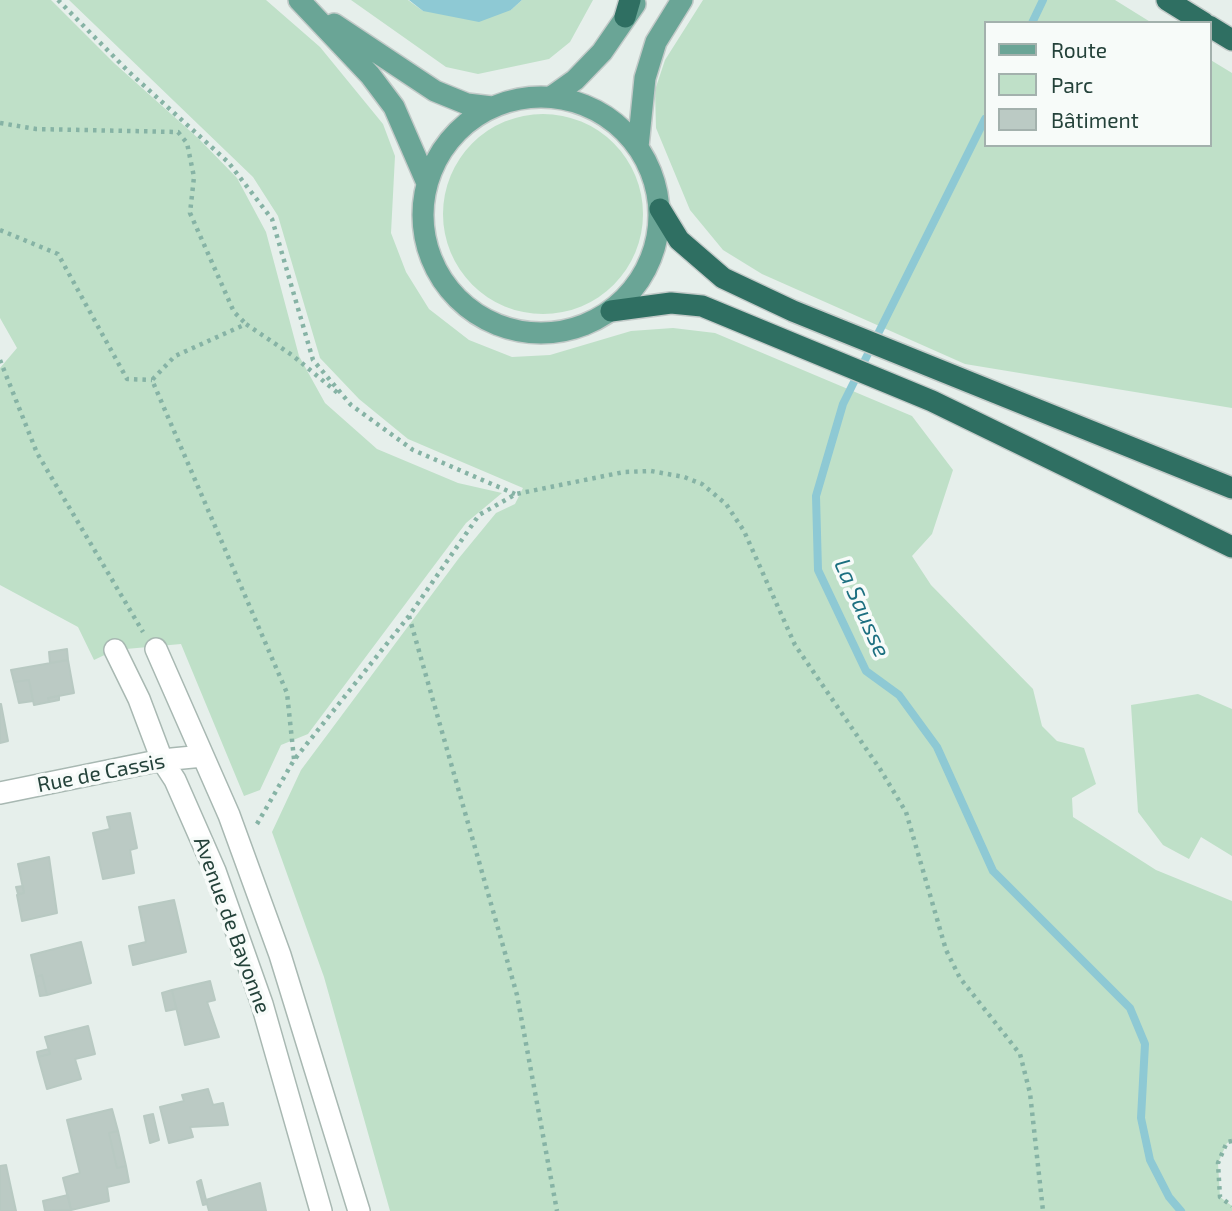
<!DOCTYPE html>
<html>
<head>
<meta charset="utf-8">
<style>
  body { margin:0 }
  #map { position:relative; width:1232px; height:1211px; overflow:hidden; background:#e6efeb; font-family:"Exo 2",sans-serif }
  canvas { display:block }
  .legend { position:absolute; left:984px; top:21px; width:228px; height:126px; box-sizing:border-box; background:#f7fbf9; border:2px solid #a3b1ad; margin:0; padding:9px 12px; list-style:none; font-size:21px; color:#24423a }
  .legend li { display:flex; align-items:center; gap:14px; height:35px }
  .legend b { width:35px; border:2px solid #a3b1ad }
</style>
</head>
<body>
<div id="map">
<canvas width="1232" height="1211"></canvas>
<ul class="legend">
<li><b style="height:9px;background:#6aa596"></b>Route</li>
<li><b style="height:19px;background:#bfe0c8"></b>Parc</li>
<li><b style="height:19px;background:#bbcac4"></b>Bâtiment</li>
</ul>
</div>
<script>
const ctx = document.querySelector('canvas').getContext('2d');
ctx.lineJoin = 'round';
function fillPath(path, color) { ctx.fillStyle = color; ctx.fill(path, 'evenodd'); }
const toPath = rows => new Path2D(rows.map(r => 'M' + r).join(''));
function trace(path, color, width, dash) { ctx.strokeStyle = color; ctx.lineWidth = width; ctx.lineCap = dash ? 'butt' : 'round'; ctx.setLineDash(dash || []); ctx.stroke(path); }
function drawText(font, color, halo, rows, align = 'center') {
  ctx.font = font + ' "Exo 2",sans-serif'; ctx.lineWidth = 7; ctx.setLineDash([]); ctx.textBaseline = 'middle'; ctx.strokeStyle = halo; ctx.fillStyle = color; for (const [text, x, y, turn = 0] of rows) {
    ctx.save(); ctx.translate(x, y); ctx.rotate((+turn || 0) * Math.PI / 180); ctx.textAlign = isNaN(turn) ? turn : align; if (halo) ctx.strokeText(text, 0, 0); ctx.fillText(text, 0, 0); ctx.restore();
  }
}
fillPath(toPath([
  [0,0,51,0,114,63,199,139,237,178,266,232,299,356,325,403,377,449,458,483,502,493,466,523,308,734,281,745,260,790,244,796,181,644,115,650,94,660,78,627,0,585,0,368,17,348,0,318],
  [69,0,266,0,320,47,383,124,395,156,391,233,406,272,429,309,469,340,512,357,550,355,631,331,673,328,715,333,912,416,953,470,932,534,912,556,931,585,1033,689,1042,726,1057,741,1084,748,1096,784,1072,798,1073,817,1156,870,1232,901,1232,1141,1227,1143,1218,1163,1220,1197,1232,1206,1232,1211,390,1211,324,977,272,832,301,770,459,558,496,513,515,504,523,488,408,439,359,399,320,358,278,216,253,177],
  [351,0,408,0,423,11,511,10,522,0,593,0,570,42,549,59,478,74,446,67],
  [703,0,1115,0,1152,23,985,23,985,145,1209,145,1209,59,1232,73,1232,408,965,364,762,274,723,250,690,210,656,128,655,90,665,60],
  '443 214a100 100 0 1 1 200 0a100 100 0 1 1-200 0Z',
  [1198,694,1232,709,1232,856,1201,837,1189,859,1163,845,1138,812,1131,705]
]), '#bfe0c8');
fillPath(toPath([
  [409,0,522,0,511,10,479,22,423,11]
]), '#8ec9d4');
trace(toPath([
  [1032,23,1043,0],
  [985,119,843,404,816,496,818,570,866,671,899,695,937,747,993,871,1130,1008,1145,1044,1141,1118,1150,1160,1169,1197,1181,1211]
]), '#8ec9d4', 8);
const building = toPath([
  [67,649,68,660,50,663,49,652,67,649],
  [68,660,74,693,48,698,49,702,34,705,29,680,14,682,11,670,68,660],
  [29,680,33,701,19,703,14,682,29,680],
  [59,696,59,700,49,702,48,698,59,696],
  [1,704,8,741,0,743,0,704,1,704],
  [130,813,137,848,130,850,134,873,103,879,93,833,110,829,107,817,130,813],
  [49,857,57,913,22,921,17,895,24,893,18,864,49,857],
  [23,886,24,893,18,894,16,887,23,886],
  [174,900,186,952,133,965,129,946,146,942,139,907,174,900],
  [81,942,91,983,47,995,42,975,36,977,31,955,81,942],
  [42,975,47,995,40,996,36,977,42,975],
  [210,981,215,1000,207,1002,219,1037,185,1045,172,990,210,981],
  [172,990,176,1009,166,1011,162,993,172,990],
  [88,1026,95,1054,75,1059,81,1079,47,1089,38,1057,50,1054,45,1037,88,1026],
  [49,1049,50,1054,38,1057,37,1052,49,1049],
  [208,1089,213,1105,223,1103,228,1125,190,1127,193,1137,169,1143,160,1107,184,1101,182,1095,208,1089],
  [112,1109,118,1131,109,1133,117,1168,126,1166,129,1182,107,1187,109,1201,71,1210,63,1178,80,1173,67,1120,112,1109],
  [153,1114,159,1140,150,1143,144,1116,153,1114],
  [118,1131,126,1166,117,1168,109,1133,118,1131],
  [6,1165,16,1211,0,1211,0,1166,6,1165],
  [201,1180,207,1204,203,1205,197,1182,201,1180],
  [260,1183,266,1211,209,1211,206,1200,260,1183],
  [68,1195,71,1210,45,1211,43,1201,68,1195]
]);
fillPath(building, '#bbcac4');
trace(building, '#b8c9c2', 2);
const minor = toPath([
  [156,649,229,815,280,955,359,1211],
  [115,650,139,699,162,760,175,780,215,871,262,1004,321,1211],
  [0,793,162,760,203,756]
]);
const major = toPath([
  [299,0,370,75,394,107,427,183],
  [334,24,435,91,467,104,492,107],
  '423 215a118 118 0 1 1 236 0a118 118 0 1 1-236 0Z',
  [551,97,575,80,602,52,635,4],
  [638,147,645,78,656,42,682,0]
]);
const highway = toPath([
  [1167,0,1204,23],
  [625,17,630,0],
  [1209,26,1232,40],
  [660,209,679,240,723,278,793,311,1232,488],
  [611,311,671,303,702,306,932,401,1232,547]
]);
trace(minor, '#a8b8b2', 24);
trace(major, '#c2cac8', 24);
trace(highway, '#c2cac8', 24);
trace(toPath([
  [58,0,129,72,228,162,272,219,313,360,351,405,413,450,515,494],
  [0,123,36,129,178,132,187,143,194,177,190,213,234,312,246,324],
  [0,230,58,254,127,379,152,380],
  [0,360,37,453,143,632],
  [409,616,517,995,557,1211],
  [294,759,287,693,152,380,175,356,246,324,292,355,339,394],
  [257,824,294,760,409,616,479,515,516,494,624,472,651,471,684,477,702,484,726,504,744,531,795,645,880,769,906,812,946,950,960,978,1020,1054,1030,1093,1043,1211],
  [1232,1141,1227,1142,1218,1163,1220,1197,1232,1206]
]), '#86b3a5', 4.5, [3.5, 5]);
trace(minor, '#fff', 21);
trace(major, '#6aa596', 21);
trace(highway, '#2f6f62', 21);
drawText('21px', '#24423a', '#f7fbf9', [
  ["Rue de Cassis",101,773,-11],
  ["Avenue de Bayonne",232,925,70]
]);
drawText('italic 23px', '#1c6f80', '#f7fbf9', [
  ["La Sausse",862,608,66]
]);
</script>
</body>
</html>
